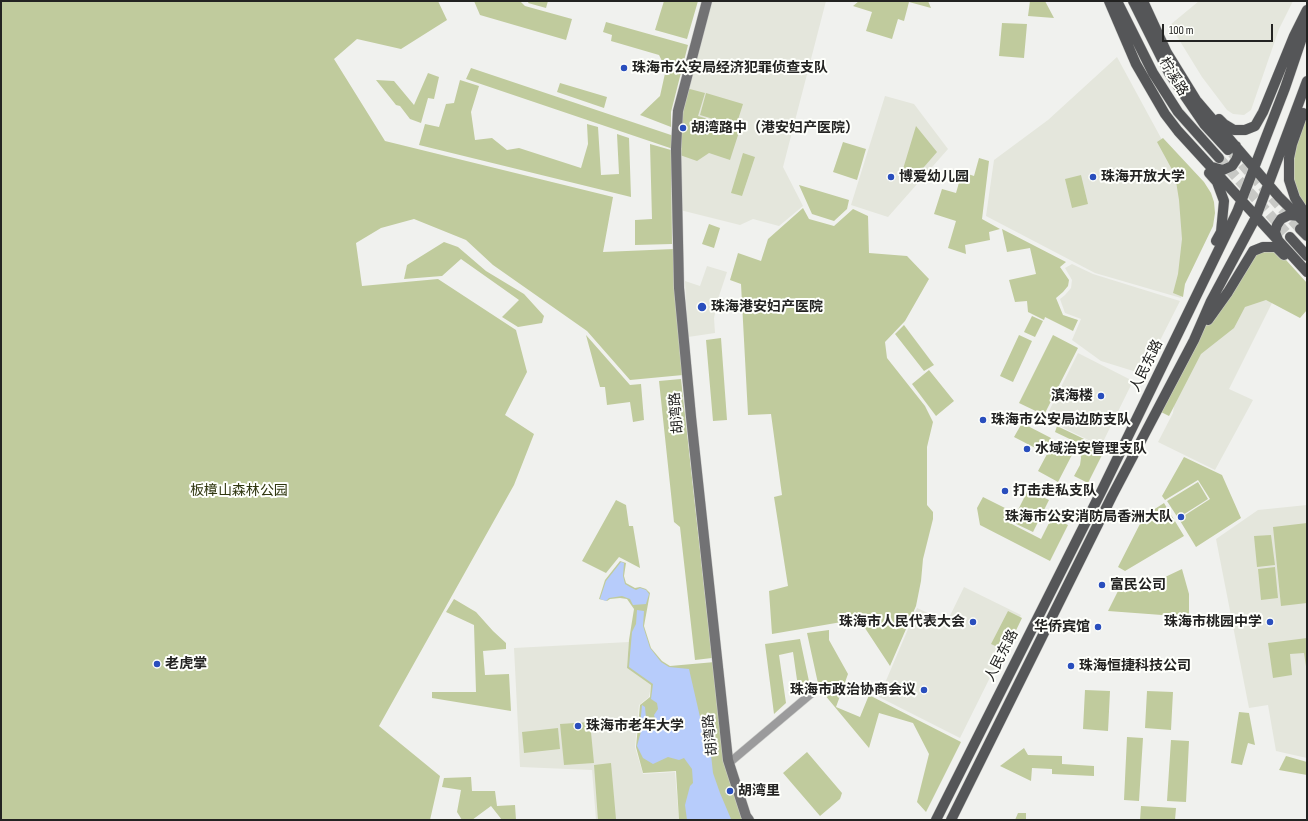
<!DOCTYPE html>
<html>
<head>
<meta charset="utf-8">
<style>
  body { margin:0 }
  #map { position:relative; width:1308px; height:821px; overflow:hidden; background:#f0f1ee; font-family:"Sofia Sans Condensed",sans-serif }
  canvas { display:block }
  .frame { position:absolute; inset:0; border:2px solid #232322; pointer-events:none }
  .scale { position:absolute; left:1162px; top:24px; width:111px; height:18px; box-sizing:border-box; border:2px solid #232322; border-top:0; padding-left:5px; font-size:12px; line-height:14px; white-space:nowrap; color:#232322; -webkit-text-stroke:3px #fefffb; paint-order:stroke }
</style>
</head>
<body>
<div id="map">
<canvas width="1308" height="821"></canvas>
<div class="frame"></div>
<div class="scale">100 m</div>
</div>
<script>
const ctx = document.querySelector('canvas').getContext('2d');
ctx.lineJoin = 'round';
function fillPath(path, color) { ctx.fillStyle = color; ctx.fill(path, 'evenodd'); }
const toPath = rows => new Path2D(rows.map(r => 'M' + r).join(''));
function trace(path, color, width, dash) { ctx.strokeStyle = color; ctx.lineWidth = width; ctx.lineCap = dash ? 'butt' : 'round'; ctx.setLineDash(dash || []); ctx.stroke(path); }
function drawText(font, color, halo, rows, align = 'center') {
  ctx.font = font + ' "Sofia Sans Condensed","Noto Sans SC",sans-serif'; ctx.lineWidth = 4; ctx.setLineDash([]); ctx.textBaseline = 'middle'; ctx.strokeStyle = halo; ctx.fillStyle = color; for (const [text, x, y, turn = 0] of rows) {
    ctx.save(); ctx.translate(x, y); ctx.rotate((+turn || 0) * Math.PI / 180); ctx.textAlign = isNaN(turn) ? turn : align; if (halo) ctx.strokeText(text, 0, 0); ctx.fillText(text, 0, 0); ctx.restore();
  }
}
fillPath(toPath([
  [710,1,826,1,783,167,803,206,779,226,753,219,740,225,680,210,682,112],
  [1199,1,1293,1,1279,29,1251,110,1244,115,1233,114,1227,110,1202,77,1170,25],
  [1117,57,1161,138,1208,193,1181,298,1095,273,986,216,994,160,1048,120],
  [885,96,914,104,948,149,888,217,851,205],
  [1072,264,1093,274,1180,301,1143,374,1101,361,1072,340,1081,319,1065,313,1060,299,1065,295,1071,288,1072,280,1065,268],
  [707,266,727,272,719,296,714,318,715,333,688,337,685,281,700,286],
  [1248,270,1288,271,1229,389,1253,400,1215,470,1158,442,1173,413,1176,392],
  [1078,353,1133,381,1101,446,1045,419],
  [1307,505,1307,758,1276,751,1268,705,1249,708,1216,539,1258,510],
  [964,587,1021,615,960,738,879,697,917,608,947,622],
  [629,642,627,668,651,685,649,697,639,705,635,747,643,774,675,772,679,820,596,820,592,770,520,767,514,648]
]), '#e4e6dc');
fillPath(toPath([
  [1,1,438,1,447,20,401,49,357,39,334,59,385,141,613,197,603,252,674,249,683,375,630,380,587,331,493,265,466,240,414,219,381,228,356,243,362,286,438,279,516,330,527,372,505,415,534,434,514,485,379,726,440,776,430,820,1,820],
  [474,1,520,1,525,6,572,19,566,40,480,15],
  [529,1,548,1,546,8,528,3],
  [664,1,698,1,687,39,655,30],
  [859,1,928,1,931,8,909,2,904,21,898,19,892,39,866,31,872,12,853,6],
  [1030,1,1045,1,1054,18,1028,16],
  [606,22,688,45,671,112,671,127,640,115,660,96,666,69,659,55,611,41,612,35,603,32],
  [1002,23,1027,24,1024,58,999,56],
  [471,68,674,136,673,149,466,79],
  [428,73,439,77,434,99,428,98,421,123,410,119,400,106,396,105,376,80,394,81,414,105],
  [460,80,479,86,471,112,475,140,492,138,507,150,519,148,581,168,588,144,587,124,598,127,601,175,619,174,617,134,629,138,631,197,419,145,425,124,439,127,446,104,454,103],
  [560,83,607,97,604,108,557,92],
  [686,88,705,93,698,116,740,129,730,160,709,153,697,161,677,154],
  [706,93,743,104,736,126,700,115],
  [1307,113,1307,210,1293,183,1293,168,1295,147],
  [916,126,937,152,911,182,900,179],
  [1163,138,1204,182,1211,193,1214,202,1215,213,1213,226,1185,284,1183,297,1173,293,1178,274,1182,239,1179,200,1175,175,1157,142],
  [843,142,866,149,857,180,833,172],
  [650,144,671,150,672,244,635,245,635,220,652,219],
  [743,153,755,157,742,196,731,193],
  [979,158,989,161,982,219,1000,229,989,232,990,240,965,245,966,254,948,248,956,221,934,214,942,189,956,193,962,172,974,176],
  [1081,175,1088,204,1072,208,1065,179],
  [799,185,849,200,847,209,834,221,812,214],
  [803,208,809,219,834,226,853,209,868,216,869,253,907,256,929,279,905,321,885,342,887,358,925,406,933,422,927,447,927,505,933,512,933,519,923,559,921,581,916,606,890,666,859,619,772,634,769,591,788,586,774,497,782,495,771,414,748,415,741,284,730,280,738,253,761,261,768,239],
  [709,224,720,228,714,248,702,244],
  [1002,229,1066,262,1060,267,1069,280,1068,286,1063,292,1056,298,1063,315,1078,320,1073,331,1045,317,1044,320,1028,312,1027,301,1015,302,1009,280,1036,274,1030,248,1007,252],
  [444,242,458,247,486,271,524,294,544,316,542,323,518,327,502,317,519,300,461,259,442,276,404,279,407,265],
  [1276,249,1307,283,1307,310,1300,318,1266,300,1245,307,1234,328,1201,354,1169,416,1159,411,1195,341,1228,295,1253,253],
  [1032,316,1043,321,1035,337,1024,332],
  [904,325,934,365,924,371,895,334],
  [586,335,630,385,641,384,644,420,633,422,630,402,607,405,605,387,600,387],
  [1019,335,1032,341,1013,382,1000,376],
  [1053,335,1078,348,1044,415,1019,403],
  [721,338,727,420,713,421,706,340],
  [929,370,954,401,936,416,912,384],
  [681,379,712,658,695,660,680,527,674,522,659,381],
  [1022,423,1051,438,1043,452,1014,437],
  [1057,426,1105,449,1088,483,1074,476,1080,465,1081,458,1080,448,1076,442,1055,432],
  [1054,441,1074,451,1058,482,1038,471],
  [1184,457,1222,475,1241,518,1196,547,1179,519,1210,499,1198,480,1165,500,1162,496],
  [1198,482,1208,499,1178,518,1167,501],
  [1028,490,1049,500,1033,532,1012,522],
  [983,497,1009,510,1004,520,1041,539,1052,517,1068,525,1050,561,980,525,977,508],
  [616,500,626,505,629,526,633,526,640,568,619,557,606,573,582,561],
  [1164,503,1184,536,1125,571,1118,567,1144,516],
  [1307,523,1307,603,1281,606,1273,527],
  [1271,535,1275,565,1257,567,1254,536],
  [620,561,626,563,624,576,626,583,635,588,640,587,646,589,650,593,644,626,651,648,662,661,670,666,715,662,727,760,747,820,679,820,676,771,643,773,636,747,640,705,650,697,651,685,627,668,629,640,634,609,627,599,620,598,610,599,607,601,599,599,605,580],
  [1275,567,1278,598,1261,600,1258,569],
  [1182,569,1189,594,1189,617,1108,611,1124,579,1142,588],
  [454,599,476,612,493,631,506,643,506,649,483,651,485,675,509,674,511,711,432,698,432,692,476,692,474,625,446,612],
  [1008,611,1022,618,1006,651,991,644],
  [829,630,829,640,848,674,836,707,860,717,869,695,961,742,926,812,917,802,929,754,913,723,879,713,869,748,819,688,807,633],
  [1307,638,1307,673,1304,653,1290,654,1292,675,1273,678,1268,643],
  [800,639,810,686,799,694,793,652,779,655,786,703,774,714,765,644],
  [1085,690,1110,691,1108,731,1083,729],
  [1147,691,1173,692,1171,730,1145,728],
  [1239,712,1249,713,1255,745,1248,743,1242,765,1231,763],
  [590,722,594,763,564,765,560,724],
  [558,728,560,749,524,753,522,732],
  [1127,737,1143,738,1139,801,1124,800],
  [1171,740,1189,741,1186,802,1167,801],
  [1024,748,1028,755,1062,756,1062,764,1094,766,1094,776,1052,774,1052,769,1032,768,1031,781,1000,766],
  [807,752,842,793,840,799,820,816,783,773],
  [1286,756,1307,762,1307,775,1279,770],
  [611,763,616,819,598,820,594,765],
  [471,777,472,791,495,791,497,806,515,805,516,820,502,820,491,806,472,820,462,820,457,812,461,790,442,787,444,778],
  [1141,806,1176,808,1175,820,1140,820],
  [1018,813,1026,813,1026,820,1015,820]
]), '#c0cb9d');
fillPath(toPath([
  [621,562,624,563,623,576,625,584,630,587,636,590,640,588,646,590,649,594,646,604,633,605,630,599,622,596,609,598,606,601,600,599,606,581],
  [637,610,644,611,643,626,650,648,661,662,669,667,689,669,700,717,708,727,713,773,720,793,731,819,730,820,687,820,685,805,690,786,693,783,692,769,684,758,679,760,668,757,653,764,643,758,637,746,642,728,640,726,642,705,645,707,647,730,653,727,656,721,654,715,658,709,657,703,651,699,653,684,629,667,632,632,636,624]
]), '#b7ccfb');
trace(toPath([
  [1232,153,1300,229],
  [1219,158,1290,237]
]), '#c7c8c5', 10, [10, 5]);
const street = toPath([
  [729,763,812,693]
]);
const secondary = toPath([
  [707,1,678,111,676,149,679,288,691,417,728,760,746,816,749,820]
]);
const primary = toPath([
  [1109,1,1136,64,1165,114,1178,131,1307,272],
  [1117,1,1153,73,1178,112,1219,158],
  [1133,1,1169,73,1204,124,1228,150],
  [1143,1,1167,53,1196,100,1279,197,1307,225],
  [1303,113,1292,144,1289,158,1289,180,1295,198,1307,216],
  [1219,119,1224,124,1234,130,1245,130,1255,126,1263,112,1294,36,1307,10],
  [1212,167,1223,170,1232,166,1236,160,1238,155,1236,146],
  [1209,173,1217,182,1224,201,1221,232,1216,241],
  [1300,229,1307,236],
  [1290,237,1307,256],
  [1278,240,1275,232,1277,225,1281,219,1289,215,1299,216],
  [1208,320,1228,292,1253,251,1263,247,1276,247,1284,255],
  [936,820,1102,490,1237,212,1285,88,1307,23],
  [951,820,1112,496,1194,340,1211,301,1256,217,1307,81]
]);
trace(street, '#cbccc9', 9);
trace(secondary, '#cbccc9', 11);
trace(primary, '#cbccc9', 11);
trace(street, '#9b9b9c', 8);
trace(secondary, '#727274', 10);
trace(primary, '#555658', 10);
for (const [x, y, r, color] of [
  [624,68,4,"#294ebd"],
  [683,128,4,"#294ebd"],
  [891,177,4,"#294ebd"],
  [1093,177,4,"#294ebd"],
  [702,307,5,"#294ebd"],
  [1101,396,4,"#294ebd"],
  [983,420,4,"#294ebd"],
  [1027,449,4,"#294ebd"],
  [1005,491,4,"#294ebd"],
  [1181,517,4,"#294ebd"],
  [1102,585,4,"#294ebd"],
  [973,622,4,"#294ebd"],
  [1270,622,4,"#294ebd"],
  [1098,627,4,"#294ebd"],
  [157,664,4,"#294ebd"],
  [1071,666,4,"#294ebd"],
  [924,690,4,"#294ebd"],
  [578,726,4,"#294ebd"],
  [730,791,4,"#294ebd"]
]) { const dot = new Path2D(); dot.arc(x, y, r, 0, 2 * Math.PI); ctx.fillStyle = color; ctx.fill(dot); trace(dot, '#fefffb', 1.5); }
drawText('bold 14px', '#232322', '#fefffb', [
  ["珠海市公安局经济犯罪侦查支队",632,68],
  ["胡湾路中（港安妇产医院）",691,128],
  ["博爱幼儿园",899,177],
  ["珠海开放大学",1101,177],
  ["珠海港安妇产医院",711,307],
  ["滨海楼",1093,396,"right"],
  ["珠海市公安局边防支队",991,420],
  ["水域治安管理支队",1035,449],
  ["打击走私支队",1013,491],
  ["珠海市公安消防局香洲大队",1173,517,"right"],
  ["富民公司",1110,585],
  ["珠海市人民代表大会",965,622,"right"],
  ["珠海市桃园中学",1262,622,"right"],
  ["华侨宾馆",1090,627,"right"],
  ["老虎掌",165,664],
  ["珠海恒捷科技公司",1079,666],
  ["珠海市政治协商会议",916,690,"right"],
  ["珠海市老年大学",586,726],
  ["胡湾里",738,791]
], 'left');
drawText('14px', '#232322', '#fefffb', [
  ["柠溪路",1173,77,59],
  ["人民东路",1147,366,-64],
  ["胡湾路",677,413,-95],
  ["人民东路",1002,656,-63],
  ["胡湾路",711,735,-96]
]);
drawText('14px', '#2f360f', '#fefffb', [
  ["板樟山森林公园",239,491]
]);
</script>
</body>
</html>
